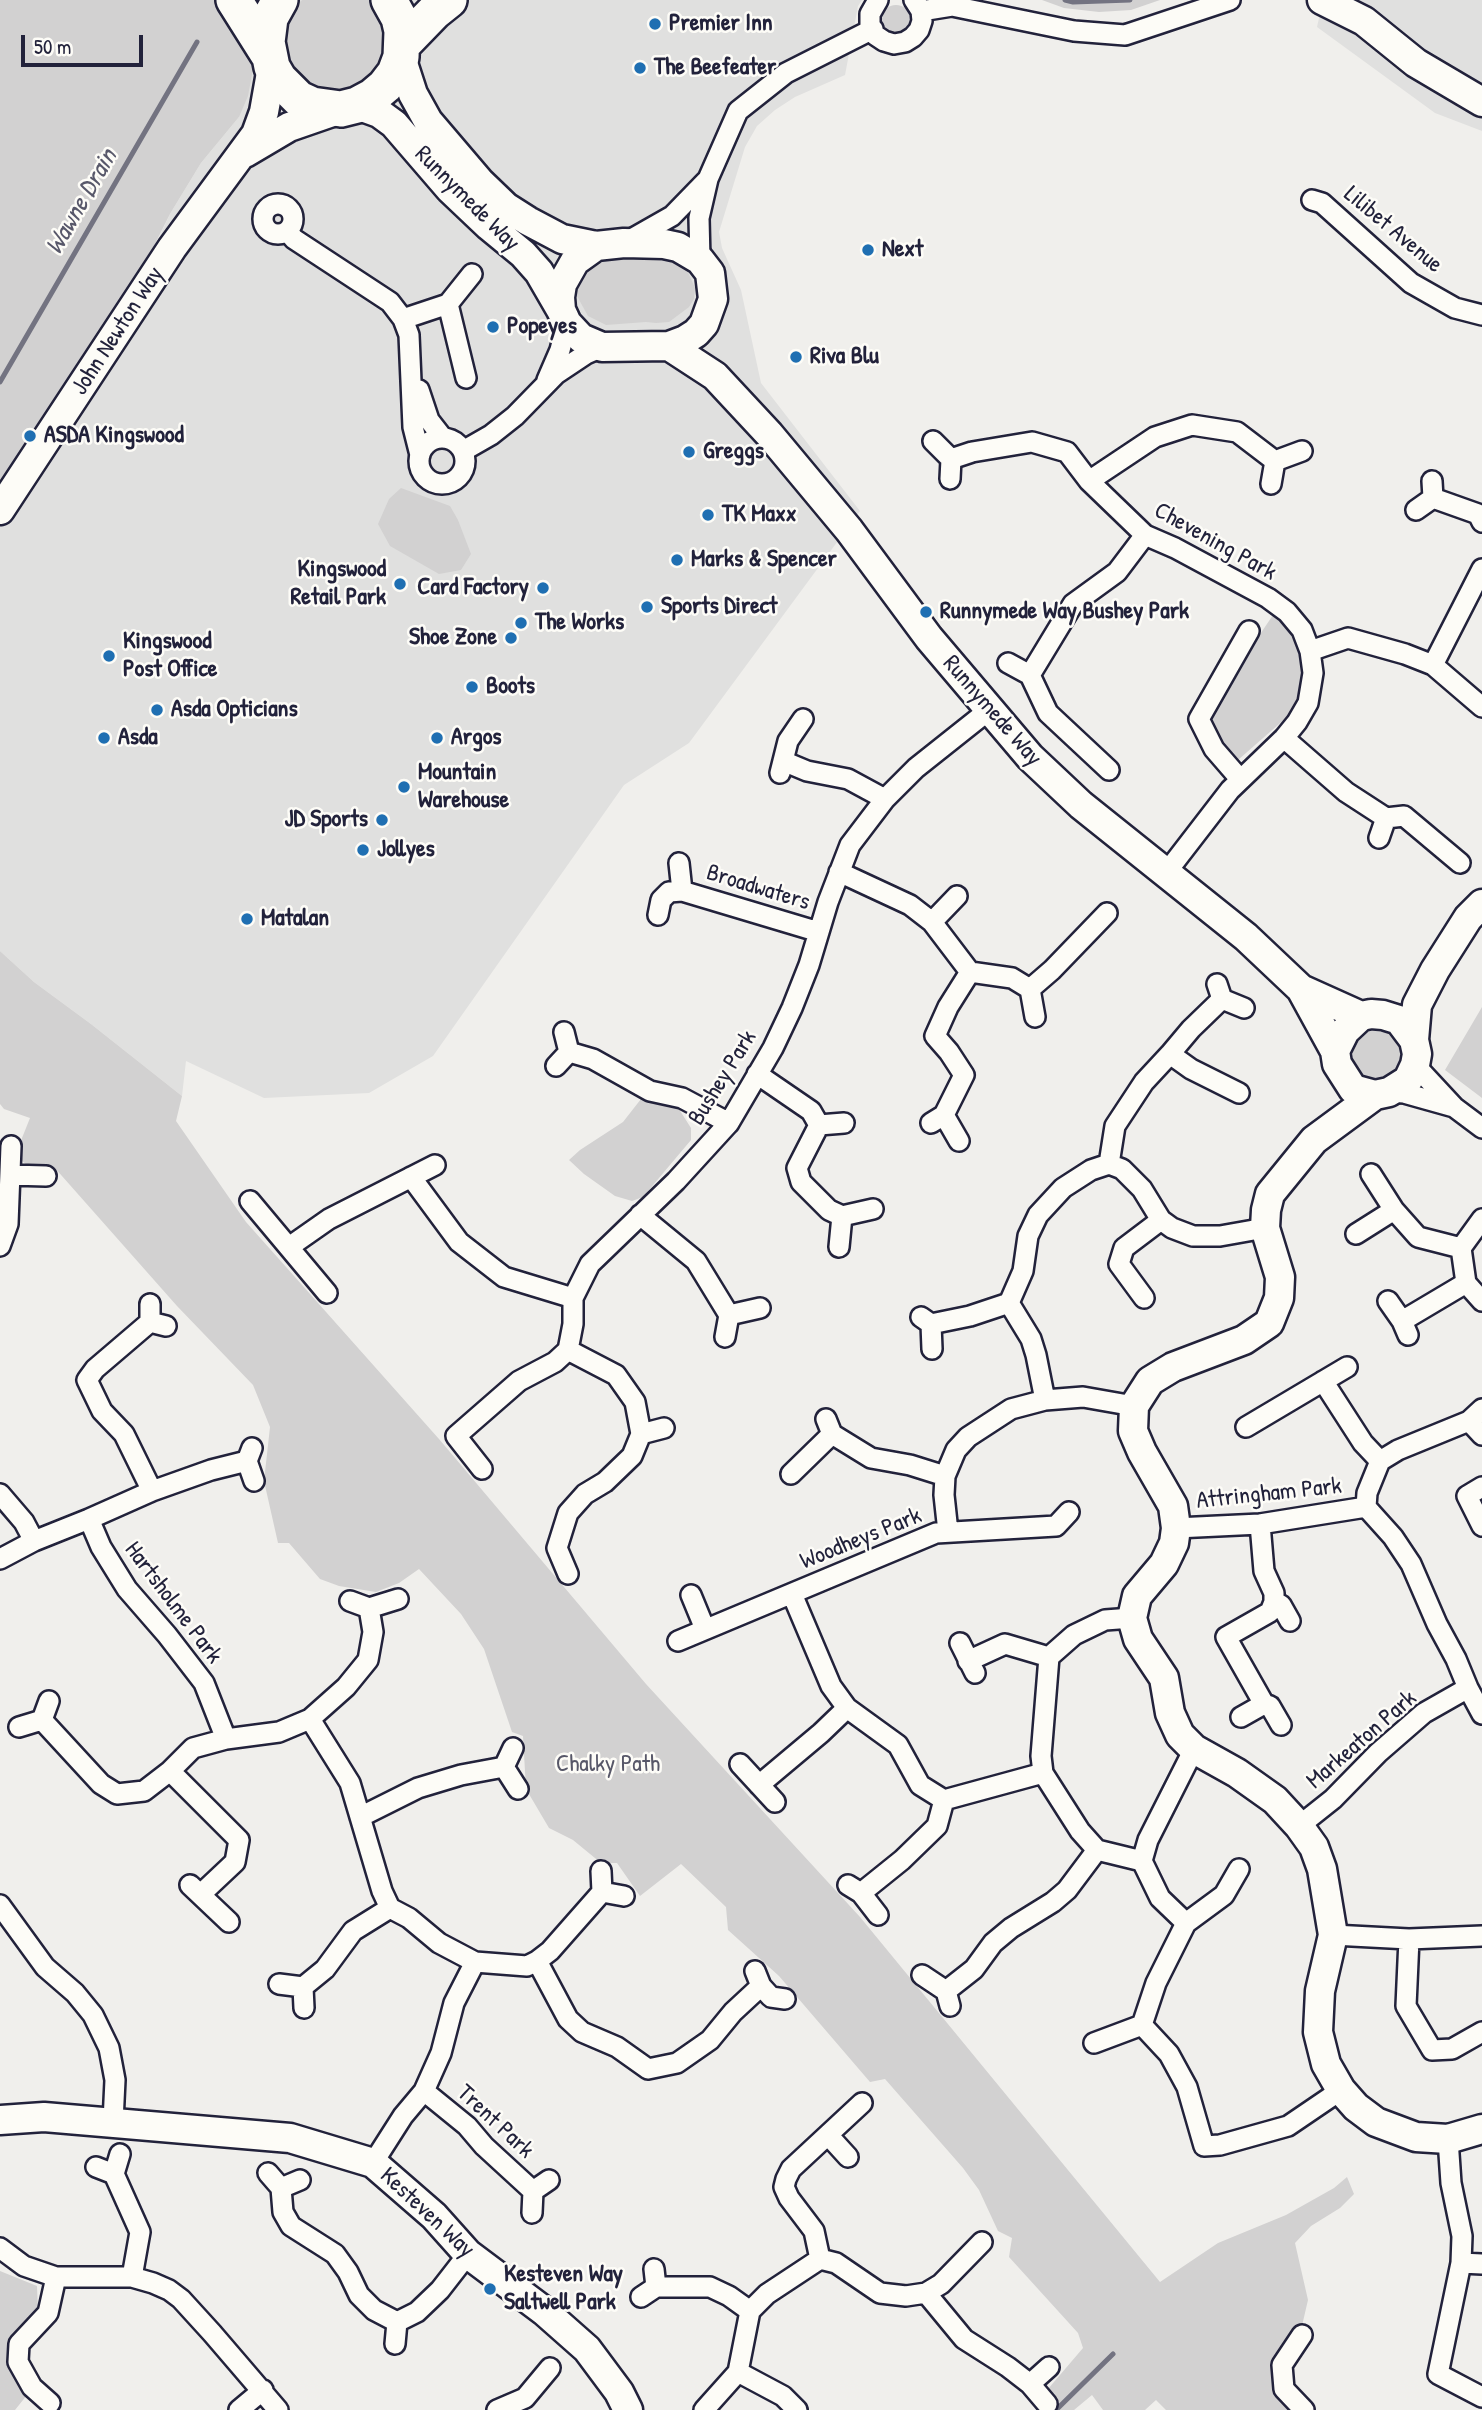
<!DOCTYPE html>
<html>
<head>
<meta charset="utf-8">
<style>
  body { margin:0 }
  #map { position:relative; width:1482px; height:2410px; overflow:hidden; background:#f0efec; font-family:"Patrick Hand",sans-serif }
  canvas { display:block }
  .scale { position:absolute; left:21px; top:35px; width:122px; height:32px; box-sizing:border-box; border:4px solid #22223b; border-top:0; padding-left:9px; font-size:21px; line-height:24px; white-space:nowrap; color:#22223b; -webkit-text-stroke:5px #fdfcf7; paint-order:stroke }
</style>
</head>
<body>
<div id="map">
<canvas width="1482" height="2410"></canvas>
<div class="scale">50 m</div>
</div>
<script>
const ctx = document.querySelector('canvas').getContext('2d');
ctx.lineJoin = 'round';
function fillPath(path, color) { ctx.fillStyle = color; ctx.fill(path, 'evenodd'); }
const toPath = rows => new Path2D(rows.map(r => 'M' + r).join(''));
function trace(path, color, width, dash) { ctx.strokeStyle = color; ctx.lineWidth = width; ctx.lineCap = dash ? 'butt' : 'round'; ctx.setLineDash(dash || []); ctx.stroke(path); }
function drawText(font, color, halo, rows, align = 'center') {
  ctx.font = font + ' "Patrick Hand",sans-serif'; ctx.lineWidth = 5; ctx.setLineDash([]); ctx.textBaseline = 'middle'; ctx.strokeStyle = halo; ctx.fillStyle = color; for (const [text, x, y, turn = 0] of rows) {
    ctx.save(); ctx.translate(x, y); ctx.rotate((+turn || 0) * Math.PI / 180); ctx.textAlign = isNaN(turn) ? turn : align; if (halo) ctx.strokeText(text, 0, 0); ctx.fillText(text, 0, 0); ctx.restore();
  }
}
fillPath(toPath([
  [220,0,302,0,293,7,372,0,862,0,858,6,845,75,795,97,775,110,757,126,745,147,719,232,722,248,741,290,761,383,860,511,689,743,624,785,433,1056,369,1093,264,1098,186,1061,182,1096,91,1024,34,982,0,951,0,486,154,248,170,214,201,163,239,117],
  [1323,0,1482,0,1482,131,1435,113,1317,27]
]), '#e0e0df');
fillPath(toPath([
  [0,0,220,0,242,32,254,64,248,96,239,117,201,163,170,214,138,278,66,383,0,486],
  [302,0,372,0,388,28,383,64,370,80,354,89,337,92,322,91,305,83,291,68,285,54,285,23,293,7],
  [1042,0,1160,0,1131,10,1099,12,1064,8],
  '882 19a14 14 0 1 1 28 0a14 14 0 1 1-28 0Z',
  [657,255,669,257,686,268,695,288,694,299,689,307,669,322,656,323,646,322,606,325,588,316,577,296,578,285,589,268,597,261,610,259],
  [401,488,450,506,458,520,471,554,461,570,439,574,390,546,378,524,389,499],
  [1273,615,1286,627,1297,646,1302,661,1303,676,1298,700,1287,717,1238,760,1214,739,1209,710],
  [0,951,34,982,91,1024,182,1096,176,1121,246,1222,439,1439,646,1684,860,1917,1160,2282,1218,2243,1286,2215,1334,2188,1347,2177,1354,2194,1340,2208,1311,2226,1295,2243,1308,2300,1301,2330,1279,2364,1299,2410,1166,2410,1156,2400,1145,2410,1103,2410,1092,2395,1074,2410,1060,2410,1048,2389,1083,2348,1078,2333,1009,2257,1012,2238,998,2231,979,2190,963,2168,885,2079,870,2082,779,1976,728,1930,726,1907,681,1864,640,1896,617,1863,601,1863,573,1840,549,1828,526,1789,523,1736,512,1732,484,1649,461,1614,419,1569,399,1583,376,1592,339,1586,320,1579,289,1543,278,1543,264,1481,270,1427,253,1385,177,1306,54,1167,28,1166,21,1160,22,1138,30,1118,4,1109,0,1104],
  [1482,1007,1482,1098,1445,1070],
  [1384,1024,1405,1050,1402,1064,1393,1076,1369,1084,1351,1068,1346,1046,1360,1029],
  [641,1099,677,1106,691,1128,691,1140,643,1197,632,1201,615,1196,584,1174,569,1160,580,1150,623,1122],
  [0,2271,37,2286,38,2312,15,2336,9,2353,12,2370,27,2395,15,2410,0,2410]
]), '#d2d1d1');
trace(toPath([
  [1065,0,1073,2,1130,0],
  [0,382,197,42],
  [1056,2410,1113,2354]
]), '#737381', 5);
const street = toPath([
  [878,0,870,14,870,25,875,35,884,41,894,44,905,42,913,37,919,30,922,21,921,11,914,0],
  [921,11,952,6,1074,31,1125,35,1230,0],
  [1312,200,1322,203,1411,283,1455,308,1482,315],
  '263 219a15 15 0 1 1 30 0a15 15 0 1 1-30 0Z',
  [288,232,294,239,390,302,403,319,409,335,413,427,420,455],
  [628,241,672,216,706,181],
  [700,260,699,218,708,179,738,111,786,73,873,29],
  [448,304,472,274],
  [403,319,448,304,466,378],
  [547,380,560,350,567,323],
  [419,390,429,420,443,438],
  '419 461a23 23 0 1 1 46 0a23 23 0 1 1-46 0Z',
  [933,441,951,459,950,479],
  [463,451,491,435,515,416,556,374,586,354,602,347],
  [951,459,972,452,1032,442,1067,452,1089,481,1145,535,1175,548,1268,598,1287,612,1302,630,1310,651,1313,673,1308,703,1297,722,1284,738,1230,790,1166,873],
  [1089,481,1155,437,1192,425,1237,432,1275,461],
  [1271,484,1275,461,1302,451],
  [1433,498,1478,514,1482,522],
  [1416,510,1433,498,1432,481],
  [1310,651,1348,638,1405,654,1433,665,1482,707],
  [1008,663,1030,675,1048,713,1109,770],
  [1433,665,1482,569],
  [1030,675,1073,604,1117,572,1145,535],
  [1284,738,1346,792,1386,818],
  [783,761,807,771,848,779,885,799],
  [780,773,788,741,803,719],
  [1240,779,1214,749,1199,719,1249,631],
  [1379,838,1386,818,1404,816,1460,863],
  [679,863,682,891,819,932],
  [839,872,910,905,932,922,970,972,948,1007,935,1036,949,1052,964,1075,944,1115,931,1123],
  [658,915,661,900,669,892,682,891],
  [932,922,957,896],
  [970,972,1012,978,1030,989,1052,970,1107,913],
  [1217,984,1222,999,1244,1008],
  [1030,989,1035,1017],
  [564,1032,569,1052,593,1059,650,1091,682,1098,729,1123],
  [1170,1054,1191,1029,1222,999],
  [1415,1065,1454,1107,1482,1128],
  [556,1066,569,1052],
  [757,1074,811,1111,819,1125,797,1168,801,1182,829,1210,842,1216,839,1247],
  [1389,1092,1404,1093,1454,1107],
  [944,1115,959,1141],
  [819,1125,844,1123],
  [1109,1164,1115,1126,1144,1082,1170,1054,1191,1069,1239,1093],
  [10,1175,46,1176],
  [411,1177,459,1242,504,1277,573,1298],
  [250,1201,327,1293],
  [1394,1210,1418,1237,1461,1248,1482,1219],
  [640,1215,696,1261,729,1315,760,1308],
  [842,1216,873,1209],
  [1356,1234,1394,1210,1371,1174],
  [0,1246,8,1224,11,1146],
  [289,1247,329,1219,435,1165],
  [1461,1248,1466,1283,1482,1301],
  [1144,1298,1119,1264,1124,1248,1161,1220],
  [1388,1301,1402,1321,1408,1335],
  [150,1304,150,1322,166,1326],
  [921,1317,931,1324,932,1349],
  [1402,1321,1466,1283],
  [150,1322,95,1369,87,1380,102,1411,124,1434,152,1491],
  [931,1324,970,1316,1009,1303],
  [725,1337,729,1315],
  [568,1350,616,1375,635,1402,641,1434,632,1456,605,1482,585,1494,568,1513,557,1548,568,1574],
  [1323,1381,1363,1443,1380,1461],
  [1045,1400,1036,1355,1031,1339,1009,1303,1023,1271,1028,1236,1038,1215,1063,1188,1091,1170,1109,1164,1122,1169,1142,1189,1161,1220,1172,1228,1193,1236,1220,1236,1265,1228],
  [826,1419,832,1434,871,1458,910,1465,945,1476],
  [1469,1421,1482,1435],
  [1246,1427,1347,1367],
  [641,1434,664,1428],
  [252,1448,247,1461,254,1481],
  [247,1461,211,1470,152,1491,89,1519,101,1547,127,1589,167,1635,204,1683,226,1739,279,1732,310,1719,350,1783,382,1891,390,1908,409,1918,439,1943,475,1962,527,1966,537,1961,550,1951,602,1892],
  [1380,1461,1398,1450,1469,1421,1482,1409],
  [482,1469,456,1436,519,1381,555,1362,568,1350,573,1324,573,1298,590,1264,676,1181,729,1123,773,1048,792,1008,809,965,828,902,850,845,885,799,916,768,989,710],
  [791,1474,832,1434],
  [1482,1487,1467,1496,1482,1526],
  [0,1494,24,1522,34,1541],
  [1366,1507,1367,1493,1380,1461],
  [1260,1524,1264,1571,1274,1593,1274,1602,1281,1605,1290,1621],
  [1176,1528,1260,1524,1366,1507,1393,1537,1411,1564,1437,1624,1456,1659,1468,1688,1424,1713,1378,1753,1333,1799,1299,1826],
  [948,1532,944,1495,945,1476,956,1450,968,1437,1011,1409,1045,1400,1083,1397,1134,1406],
  [0,1559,34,1541,89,1519],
  [792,1594,831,1686,847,1708,898,1745,920,1785,944,1800],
  [691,1595,705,1629],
  [1274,1602,1270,1612,1226,1637,1264,1704,1270,1706,1281,1725],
  [369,1608,398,1599],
  [1132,1618,1105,1620,1074,1635,1049,1657,1041,1756,1043,1773,1080,1831,1097,1850,1142,1861],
  [678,1641,936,1533,1056,1526,1069,1512],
  [960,1643,975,1673],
  [968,1661,1005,1644,1049,1657],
  [1468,1688,1482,1714],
  [1241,1717,1264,1704],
  [310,1719,346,1687,368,1660,373,1632,369,1608,350,1601],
  [42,1720,101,1784,117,1794,144,1791,170,1771,193,1748,226,1739],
  [19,1727,42,1720,49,1701],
  [513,1748,504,1767,518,1789],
  [740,1764,775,1802],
  [170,1771,239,1840,235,1862,201,1894],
  [759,1785,821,1733,847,1708],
  [360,1817,418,1788,461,1775,504,1767],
  [1239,1869,1224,1895,1186,1923,1156,1983,1142,2025,1169,2054,1187,2087,1204,2146,1220,2145,1288,2126,1341,2090],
  [601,1871,602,1892,624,1896],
  [190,1885,229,1922],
  [848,1885,861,1893,878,1915],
  [861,1893,902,1860,937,1826,944,1800,1043,1773],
  [0,1905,45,1967,75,1993,93,2015,109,2048,115,2080,113,2122],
  [1186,1923,1160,1898,1142,1861,1148,1840,1194,1749],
  [1333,1935,1409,1939,1482,1936],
  [1409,1939,1406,2006,1432,2050,1452,2049,1482,2032],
  [537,1961,568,2019,582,2032,617,2047,648,2069,677,2063,710,2040,733,2012,761,1986],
  [755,1971,761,1986,771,1997,785,1999],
  [922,1975,946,1991,950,2006],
  [279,1984,303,1987,304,2008],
  [303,1987,325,1969,353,1931,390,1908],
  [946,1991,974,1969,993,1943,1011,1928,1053,1902,1067,1890,1097,1850],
  [1094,2043,1142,2025],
  [424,2091,467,2126,484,2146,533,2191],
  [828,2135,848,2157],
  [1448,2139,1451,2183,1462,2236,1461,2263,1438,2374,1482,2397],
  [373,2163,403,2116,424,2091,441,2053,454,2003,475,1962],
  [96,2167,114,2174,120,2154],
  [268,2173,281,2188,300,2180],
  [114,2174,140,2232,132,2277],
  [281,2188,283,2212,291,2226,335,2254,348,2272,359,2295,374,2310,397,2322,417,2312,440,2290,468,2254],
  [532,2213,533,2191,549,2180],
  [0,2248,24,2266,56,2277,132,2277,153,2283,169,2290,181,2299,212,2333,278,2410],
  [820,2259,814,2231,789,2198,784,2187,786,2179,791,2169,862,2103],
  [820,2259,836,2263,880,2293,906,2296,926,2293,941,2284,982,2242],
  [1461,2263,1482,2264],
  [656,2287,710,2287,729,2296,750,2311],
  [926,2293,964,2339,1008,2367,1030,2384,1047,2404],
  [641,2297,656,2287,654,2269],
  [1302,2335,1282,2365,1284,2389,1304,2410],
  [395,2344,397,2322],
  [738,2372,783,2396,797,2410],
  [1030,2384,1049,2367],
  [50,2403,32,2387,18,2362,19,2344,48,2313,56,2277],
  [239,2410,263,2390],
  [497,2410,525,2398,550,2368],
  [704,2410,738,2372,750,2311,767,2294,820,2259]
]);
const secondary = toPath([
  [1322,0,1364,21,1416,63,1482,102],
  [401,57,413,94,428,121,480,182,506,207,528,221,562,239,596,246],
  [357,105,379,113,394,124,450,189,489,226,523,254,539,272,561,310],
  [245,153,289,127,341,109],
  [624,243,664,244,678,247,700,260,710,273,713,299,704,324,696,333,685,340,669,346,602,347,581,338,567,323,561,310,560,297,562,284,575,261,596,246,624,243],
  [669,346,715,376,769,434,849,530,929,638,1030,757,1081,805,1246,937,1301,989,1361,1016],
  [0,510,172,248,256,134,264,112,272,67],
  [1301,989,1335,1051],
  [1371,1014,1383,1015,1399,1020,1414,1040,1417,1054,1415,1065,1408,1080,1389,1092,1375,1095,1353,1089,1337,1064,1335,1051,1345,1031,1361,1016,1371,1014],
  [1414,1040,1417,1005,1435,970,1468,918,1482,904],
  [1375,1095,1314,1140,1270,1194,1266,1210,1265,1228,1280,1277,1279,1298,1269,1323,1244,1340,1173,1367,1150,1381,1134,1406,1133,1431,1142,1452,1173,1506,1176,1528,1174,1543,1164,1564,1137,1596,1132,1618,1138,1639,1164,1678,1170,1713,1180,1735,1194,1749,1237,1773,1275,1800,1299,1826,1314,1847,1322,1869,1333,1935,1320,1991,1318,2032,1326,2064,1341,2090,1356,2107,1376,2122,1416,2137,1448,2139,1482,2129],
  [0,2120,44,2117,290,2138,373,2163,434,2216,468,2254,544,2311,587,2349,619,2392,628,2410]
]);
const highway = toPath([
  [234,0,268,54],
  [280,0,270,18,267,42,272,67,279,79,299,99,312,105,341,109,357,105,372,97,385,86,395,73,401,57,402,31,399,18,389,0],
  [403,44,434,12,449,0]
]);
trace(street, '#22223b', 24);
trace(secondary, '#22223b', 33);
trace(highway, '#22223b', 40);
trace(street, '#fdfcf7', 19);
trace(secondary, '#fdfcf7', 28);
trace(highway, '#fdfcf7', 35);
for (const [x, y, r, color] of [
  [655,24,7,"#1f6fb2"],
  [640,68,7,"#1f6fb2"],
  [868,250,7,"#1f6fb2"],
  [493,327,7,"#1f6fb2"],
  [796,357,7,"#1f6fb2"],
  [30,436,7,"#1f6fb2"],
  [689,452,7,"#1f6fb2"],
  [708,515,7,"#1f6fb2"],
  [677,560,7,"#1f6fb2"],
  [400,584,7,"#1f6fb2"],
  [543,588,7,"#1f6fb2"],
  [647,607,7,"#1f6fb2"],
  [926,612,7,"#1f6fb2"],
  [521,623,7,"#1f6fb2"],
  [511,638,7,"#1f6fb2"],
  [109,656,7,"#1f6fb2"],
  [472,687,7,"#1f6fb2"],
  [157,710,7,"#1f6fb2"],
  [104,738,7,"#1f6fb2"],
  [437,738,7,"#1f6fb2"],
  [404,787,7,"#1f6fb2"],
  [382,820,7,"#1f6fb2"],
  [363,850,7,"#1f6fb2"],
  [247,919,7,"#1f6fb2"],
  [490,2289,7,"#1f6fb2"]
]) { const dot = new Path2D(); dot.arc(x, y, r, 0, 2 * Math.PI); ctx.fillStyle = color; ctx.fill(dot); trace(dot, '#fdfcf7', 2.5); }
drawText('bold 24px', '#22223b', '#fdfcf7', [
  ["Premier Inn",669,24],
  ["The Beefeater",654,68],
  ["Next",882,250],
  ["Popeyes",507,327],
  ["Riva Blu",810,357],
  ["ASDA Kingswood",44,436],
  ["Greggs",703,452],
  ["TK Maxx",722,515],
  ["Marks & Spencer",691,560],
  ["Kingswood",386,570,"right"],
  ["Retail Park",386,598,"right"],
  ["Card Factory",529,588,"right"],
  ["Sports Direct",661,607],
  ["Runnymede Way Bushey Park",940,612],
  ["The Works",535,623],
  ["Shoe Zone",497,638,"right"],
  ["Kingswood",123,642],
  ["Post Office",123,670],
  ["Boots",486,687],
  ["Asda Opticians",171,710],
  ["Asda",118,738],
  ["Argos",451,738],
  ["Mountain",418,773],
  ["Warehouse",418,801],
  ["JD Sports",368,820,"right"],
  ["Jollyes",377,850],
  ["Matalan",261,919],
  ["Kesteven Way",504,2275],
  ["Saltwell Park",504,2303]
], 'left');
drawText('24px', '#22223b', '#fdfcf7', [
  ["Runnymede Way",467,199,45],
  ["Lilibet Avenue",1393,230,40],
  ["John Newton Way",118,331,-57],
  ["Chevening Park",1215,542,29],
  ["Runnymede Way",992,711,49],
  ["Broadwaters",758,888,17],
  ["Bushey Park",723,1078,-58],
  ["Attringham Park",1269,1494,-6],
  ["Woodheys Park",861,1539,-22],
  ["Hartsholme Park",173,1603,53],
  ["Markeaton Park",1362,1740,-41],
  ["Trent Park",495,2122,43],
  ["Kesteven Way",427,2213,43]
]);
drawText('24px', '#575768', '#fdfcf7', [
  ["Chalky Path",608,1765]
]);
drawText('italic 26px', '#58586a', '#fdfcf7', [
  ["Wawne Drain",82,202,-60]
]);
</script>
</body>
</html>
